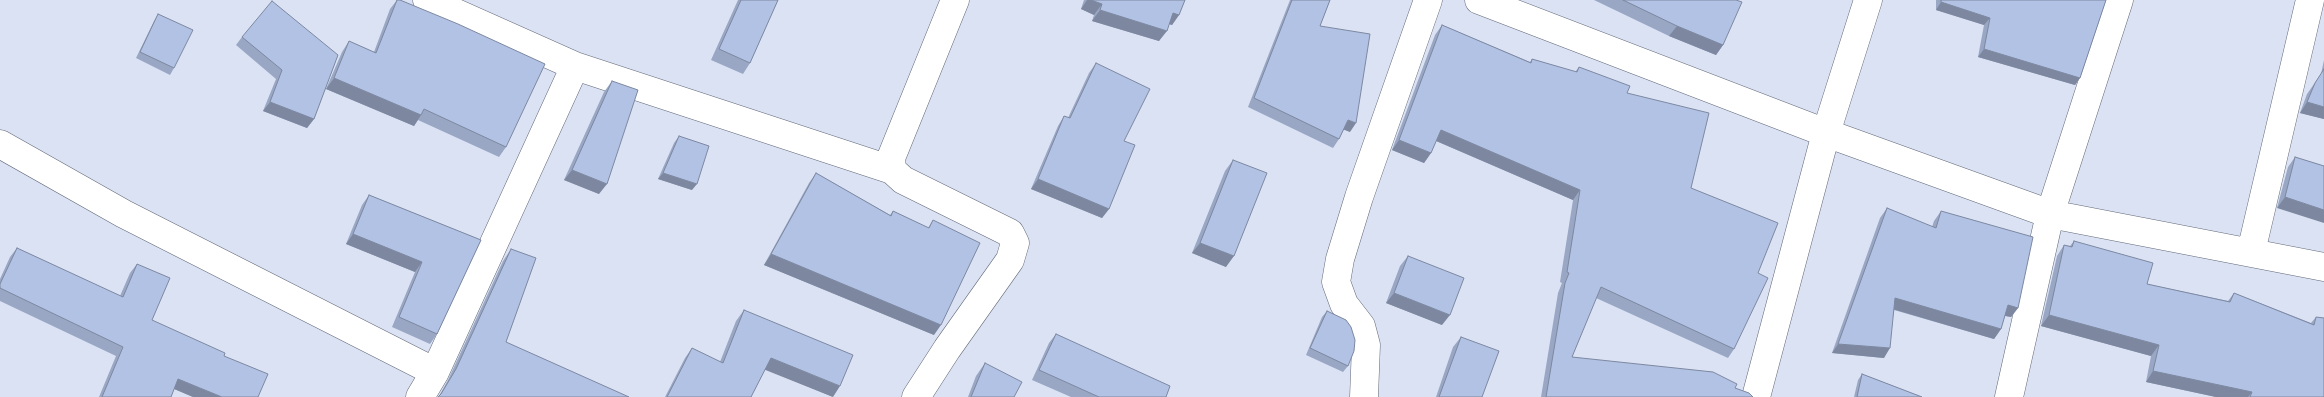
<!DOCTYPE html>
<html>
<head>
<meta charset="utf-8">
<style>
  body { margin:0 }
  canvas { display:block; background:#dae2f4 }
</style>
</head>
<body>
<canvas width="2324" height="397"></canvas>
<script>
const ctx = document.querySelector('canvas').getContext('2d');
ctx.lineJoin = 'round';
const toPath = rows => new Path2D(rows.map(r => 'M' + r).join(''));
function trace(path, color, width, dash) { ctx.strokeStyle = color; ctx.lineWidth = width; ctx.lineCap = dash ? 'butt' : 'round'; ctx.setLineDash(dash || []); ctx.stroke(path); }
function fillPath(path, color) { ctx.fillStyle = color; ctx.fill(path, 'evenodd'); }
const street = toPath([
  [427,0,575,66,892,170],
  [1479,0,1826,133,2050,214,2324,267],
  [0,144,124,214,435,372],
  [2251,252,2310,0],
  [420,397,435,372,575,66],
  [916,397,947,349,1010,260,1015,243,1010,233,903,180,892,170,891,158,955,0],
  [1364,397,1366,345,1361,326,1344,304,1336,282,1340,259,1359,197,1428,0],
  [1756,397,1826,133,1868,0],
  [2009,397,2050,214,2119,0]
]);
trace(street, '#626978', 29);
trace(street, '#fff', 28);
fillPath(toPath([
  [397,0,506,147,499,157,418,120,414,126,326,89,342,52,349,41,374,52,390,9],
  [738,0,778,0,750,63,743,74,711,60],
  [1084,0,1185,0,1179,15,1172,25,1169,24,1159,41,1092,21,1094,15,1081,9],
  [1290,0,1330,0,1320,26,1350,132,1344,129,1339,139,1333,148,1248,107],
  [1594,0,1736,0,1723,45,1716,55,1669,36],
  [1936,0,2106,0,2080,78,2075,85,1978,57,1984,25,1936,10],
  [158,14,174,68,170,75,136,58,154,21],
  [1442,25,1530,62,1532,59,1575,72,1579,67,1627,93,1691,188,1758,273,1734,349,1728,358,1596,298,1572,357,1735,388,1753,397,1541,397,1558,293,1562,283,1560,282,1573,200,1436,141,1431,153,1424,163,1392,150,1435,35],
  [242,37,338,55,314,119,307,128,263,111,276,79,236,45],
  [2324,60,2324,119,2300,113,2307,94,2321,74],
  [1096,63,1124,141,1109,209,1102,218,1031,189,1058,126,1064,116,1068,118,1089,73],
  [612,81,599,194,564,180,604,92],
  [679,136,692,190,658,179,674,143],
  [2295,157,2324,166,2277,208,2288,167],
  [1233,160,1226,267,1192,253,1225,171],
  [816,173,890,215,893,211,928,228,933,220,934,335,764,265,809,183],
  [369,195,481,240,437,334,430,344,392,327,415,272,346,244,362,205],
  [1887,208,1932,227,1934,221,1941,211,2018,308,2011,317,2005,316,2001,329,1994,339,1894,310,1884,358,1832,353,1880,218],
  [2074,241,2147,284,2228,301,2234,293,2311,323,2316,317,2324,397,2216,397,2146,382,2151,356,2041,326,2057,256,2064,245,2070,246],
  [17,248,120,296,130,273,137,264,152,320,193,397,174,389,171,397,99,397,116,356,0,301,0,279,10,257],
  [511,249,506,342,439,396,448,380,503,261],
  [1408,256,1442,325,1386,303,1400,266],
  [744,310,833,397,765,369,751,397,665,397,685,358,692,348,720,362,736,321],
  [1327,311,1348,366,1343,372,1306,355,1322,317],
  [1056,334,1166,397,1071,397,1032,380,1049,343],
  [1461,337,1482,397,1436,397,1453,347],
  [985,363,1014,397,968,397,976,376],
  [1862,374,1922,397,1854,397,1858,380]
]), '#99a7c5');
fillPath(toPath([
  [1087,0,1091,0,1102,4,1094,15,1081,9],
  [1941,2,1990,18,1984,25,1936,10],
  [1100,10,1167,31,1159,41,1092,21],
  [1173,13,1179,15,1172,25,1166,23],
  [1677,26,1723,45,1716,55,1669,36],
  [1984,49,2080,78,2075,85,1978,57],
  [334,78,421,115,414,126,326,89],
  [270,102,314,119,307,128,263,111],
  [2307,102,2324,107,2324,119,2300,113],
  [1348,120,1356,123,1350,132,1342,129],
  [1441,130,1580,190,1573,200,1434,140],
  [1399,140,1431,153,1424,163,1392,150],
  [572,170,607,184,599,194,564,180],
  [663,173,697,184,692,190,658,179],
  [1038,179,1109,209,1102,218,1031,189],
  [2285,197,2324,210,2324,223,2277,208],
  [353,234,422,262,415,272,346,244],
  [1200,243,1234,256,1226,267,1192,253],
  [771,254,941,325,934,335,764,265],
  [1394,293,1450,315,1442,325,1386,303],
  [1895,298,2001,329,1994,339,1889,308],
  [2008,305,2018,308,2011,317,2001,315],
  [2049,315,2159,345,2151,356,2041,326],
  [1838,344,1890,348,1884,358,1832,353],
  [771,358,840,386,833,397,763,369],
  [2153,371,2252,392,2248,397,2216,397,2146,382],
  [178,379,222,397,193,397,172,388]
]), '#7d88a0');
const building = toPath([
  [397,0,400,0,458,24,545,64,506,147,424,109,421,115,334,78,349,41,376,53,397,0],
  [741,0,778,0,750,63,719,49,741,0],
  [1091,0,1185,0,1179,15,1173,13,1167,31,1100,10,1102,4,1091,0],
  [1292,0,1330,0,1320,26,1370,34,1356,123,1348,120,1339,139,1254,98,1292,0],
  [1623,0,1736,0,1742,2,1723,45,1677,26,1623,0],
  [1941,0,2106,0,2080,78,1984,49,1990,18,1941,2,1941,0],
  [272,1,338,55,314,119,270,102,282,70,242,37,272,1],
  [158,14,193,30,174,68,140,52,158,14],
  [1442,25,1531,63,1532,59,1577,72,1579,67,1630,86,1627,93,1709,113,1691,188,1778,223,1758,273,1768,278,1734,349,1601,287,1572,357,1713,372,1737,384,1735,388,1749,393,1753,397,1546,397,1565,283,1569,273,1567,272,1580,190,1441,130,1431,153,1399,140,1442,25],
  [1096,63,1150,89,1124,141,1135,145,1109,209,1038,179,1064,116,1070,118,1096,63],
  [2324,69,2324,107,2307,102,2315,83,2324,69],
  [612,81,638,90,607,184,572,170,612,81],
  [679,136,709,146,697,184,663,173,679,136],
  [2295,157,2324,166,2324,210,2285,197,2295,157],
  [1233,160,1267,173,1234,256,1200,243,1233,160],
  [816,173,891,216,893,211,929,228,933,220,980,243,941,325,771,254,816,173],
  [369,195,481,240,437,334,399,317,422,262,353,234,369,195],
  [1887,208,1936,228,1941,211,2033,237,2018,308,2008,305,2001,329,1895,298,1890,348,1838,344,1887,208],
  [2074,241,2153,263,2147,284,2230,302,2234,293,2314,325,2316,317,2324,318,2324,397,2250,397,2252,392,2153,371,2159,345,2049,315,2064,245,2072,247,2074,241],
  [17,248,123,297,137,264,170,278,152,320,225,353,224,356,268,374,258,397,222,397,178,379,171,397,102,397,123,347,0,288,0,284,17,248],
  [511,249,536,258,506,342,629,397,438,397,441,394,456,369,511,249],
  [1408,256,1464,278,1450,315,1394,293,1408,256],
  [744,310,853,355,840,386,771,358,751,397,667,397,692,348,723,363,744,310],
  [1327,311,1346,320,1351,327,1355,340,1354,351,1348,366,1310,348,1327,311],
  [1056,334,1170,386,1166,397,1099,397,1039,370,1056,334],
  [1461,337,1499,351,1482,397,1439,397,1461,337],
  [985,363,1022,382,1014,397,971,397,985,363],
  [1862,374,1922,397,1857,397,1862,374]
]);
fillPath(building, '#b2c2e5');
trace(building, '#7d88a0', 1);
</script>
</body>
</html>
